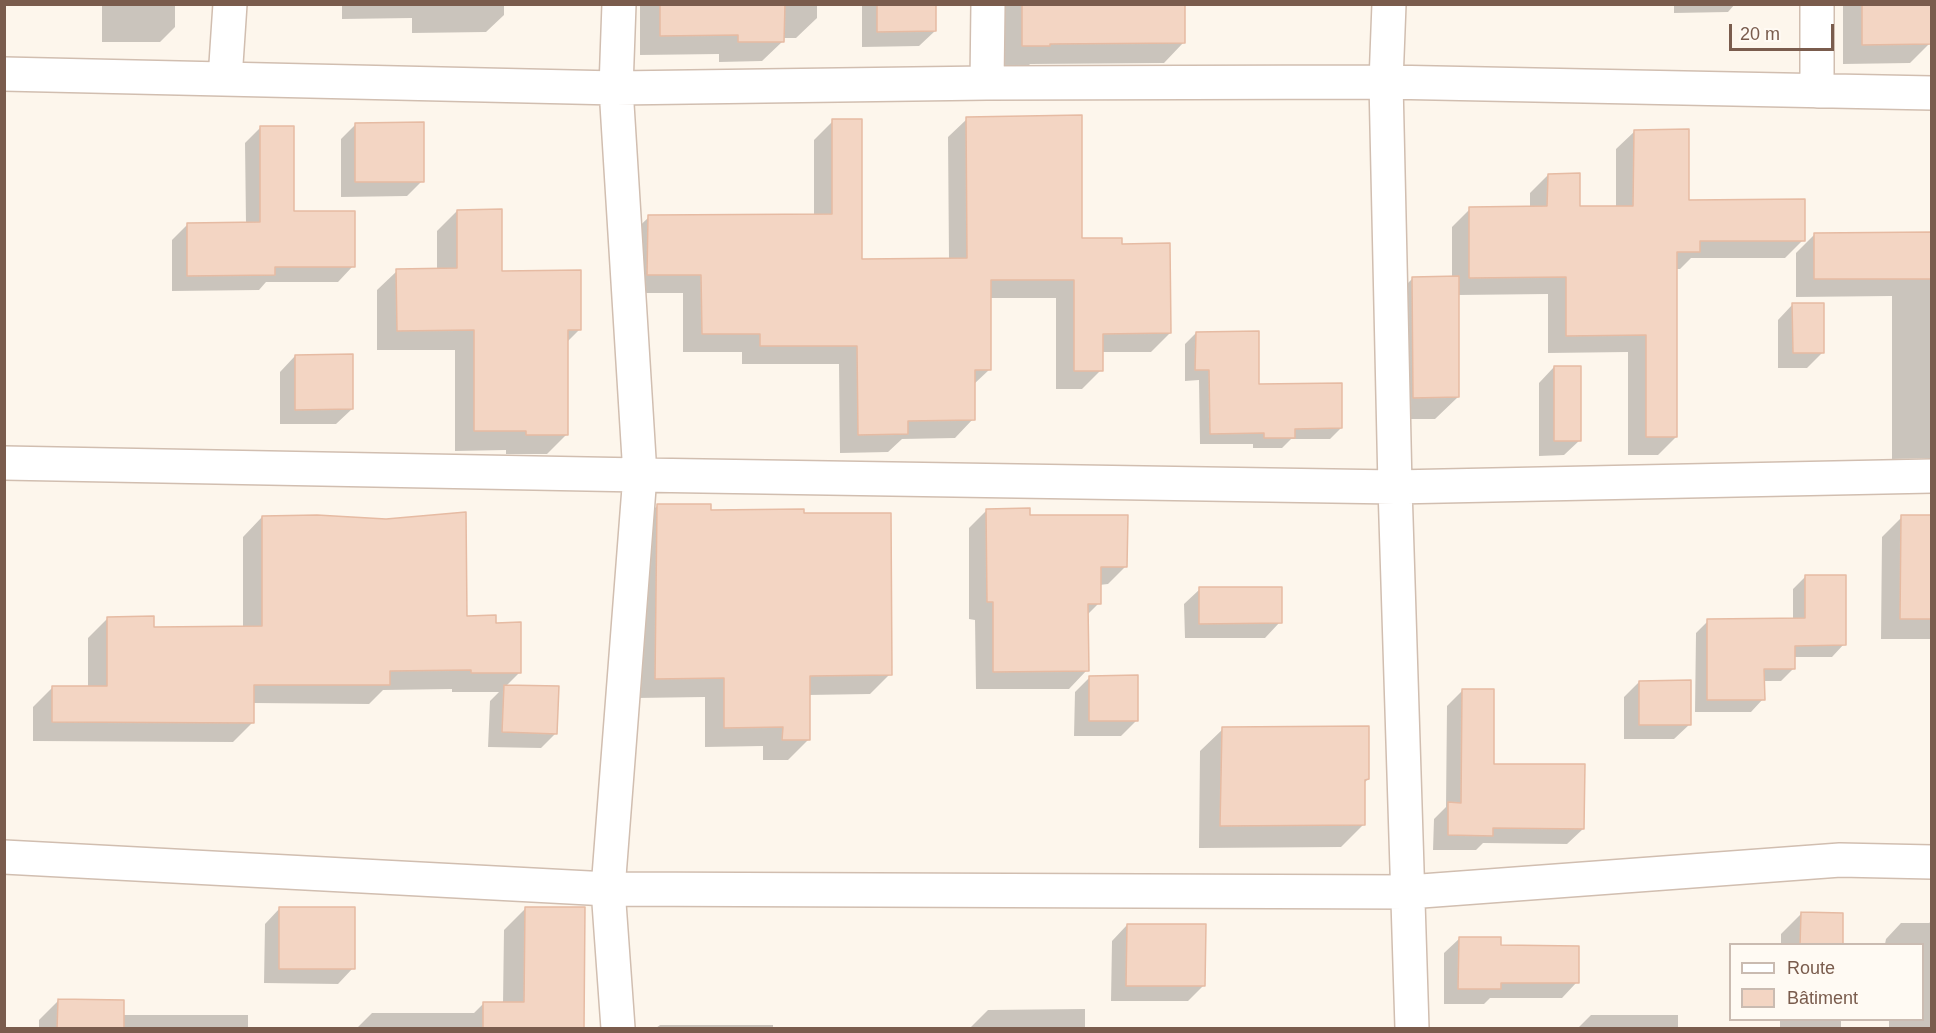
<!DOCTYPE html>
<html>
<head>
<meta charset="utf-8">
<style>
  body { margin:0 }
  #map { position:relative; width:1936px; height:1033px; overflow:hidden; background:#fdf6ec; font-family:Arial,sans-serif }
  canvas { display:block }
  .frame { position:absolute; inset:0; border:6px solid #7a5c4d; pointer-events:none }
  .legend { position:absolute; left:1729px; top:943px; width:195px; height:78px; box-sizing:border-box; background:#fffaf3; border:2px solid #cabbb1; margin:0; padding:8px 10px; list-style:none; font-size:18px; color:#7a5c4d }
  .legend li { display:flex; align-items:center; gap:12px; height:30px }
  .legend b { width:30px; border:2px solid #cabbb1 }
  .scale { position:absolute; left:1729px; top:24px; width:105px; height:27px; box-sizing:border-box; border:3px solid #7a5c4d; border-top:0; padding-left:8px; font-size:18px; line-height:21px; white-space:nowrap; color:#7a5c4d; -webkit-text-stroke:4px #fffaf3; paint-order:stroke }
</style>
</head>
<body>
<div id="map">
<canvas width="1936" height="1033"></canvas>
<div class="frame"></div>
<ul class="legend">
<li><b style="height:8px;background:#fff"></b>Route</li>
<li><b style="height:16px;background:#f3d5c3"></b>Bâtiment</li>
</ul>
<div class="scale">20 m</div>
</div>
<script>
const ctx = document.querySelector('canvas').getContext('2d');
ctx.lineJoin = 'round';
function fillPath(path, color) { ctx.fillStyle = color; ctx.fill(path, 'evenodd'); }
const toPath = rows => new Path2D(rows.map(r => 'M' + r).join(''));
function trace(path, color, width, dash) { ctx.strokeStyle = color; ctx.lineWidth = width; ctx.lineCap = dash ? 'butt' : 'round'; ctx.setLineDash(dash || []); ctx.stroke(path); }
fillPath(toPath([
  [102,4,175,4,175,27,160,42,102,42],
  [342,4,504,4,504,15,486,32,412,33,412,18,342,19],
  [640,4,817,4,817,18,796,38,783,38,783,41,762,61,719,62,719,54,640,55],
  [862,4,934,4,935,31,919,46,862,47],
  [1002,4,1183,4,1183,43,1164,63,1030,64,1029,65,1003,66],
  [1674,4,1735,4,1728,12,1674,13],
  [1843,4,1930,4,1930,43,1910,63,1843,64],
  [967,119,1081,239,1120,245,1170,333,1151,352,1101,352,1101,370,1082,389,1056,389,1056,298,990,298,990,369,973,385,973,419,955,438,902,439,888,452,840,453,839,364,742,364,742,352,683,352,683,293,629,293,630,235,649,217,814,215,814,140,833,121,861,261,949,259,948,137],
  [356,124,422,181,407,196,341,197,341,139],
  [261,127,293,213,353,266,338,282,266,282,259,290,172,291,172,240,188,224,246,224,245,143],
  [1635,131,1688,202,1803,240,1785,258,1691,258,1680,269,1676,269,1676,437,1658,455,1628,455,1628,352,1548,353,1548,294,1458,295,1458,397,1435,419,1391,419,1391,300,1413,278,1452,278,1452,227,1470,209,1530,208,1530,193,1548,175,1579,208,1616,207,1616,149],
  [457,211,500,272,580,329,566,343,567,434,547,454,506,454,506,450,455,451,455,350,377,350,377,290,397,271,437,270,437,231],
  [1932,233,1932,458,1892,459,1892,296,1796,297,1796,253,1814,235],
  [1793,304,1823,352,1807,368,1778,368,1778,320],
  [1196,333,1258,386,1341,428,1330,439,1291,439,1282,448,1253,448,1253,444,1200,444,1199,380,1185,381,1185,344],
  [295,356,352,409,336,424,280,424,280,372],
  [1554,367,1580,440,1564,455,1539,456,1539,383],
  [657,506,710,512,890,674,870,694,808,695,808,740,788,760,763,760,763,746,705,747,705,697,636,698,637,526],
  [987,510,1029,517,1126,566,1108,584,1099,585,1099,603,1087,615,1087,670,1069,689,976,689,975,620,969,619,969,528],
  [262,517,465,617,495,624,520,672,506,686,556,733,541,748,488,747,490,701,499,692,452,692,452,689,383,690,369,704,253,703,253,722,233,742,33,741,33,707,53,687,88,687,88,638,108,618,153,628,243,627,243,537],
  [1902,517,1932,517,1932,639,1881,639,1882,537],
  [1805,577,1844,644,1832,657,1793,657,1793,669,1781,681,1763,681,1763,699,1751,712,1695,712,1696,633,1708,621,1793,620,1793,589],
  [1200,589,1280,622,1265,638,1185,638,1184,604],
  [1090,677,1137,720,1121,736,1074,736,1075,692],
  [1639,682,1690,724,1674,739,1624,739,1624,697],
  [1463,690,1492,766,1583,829,1567,844,1483,843,1476,850,1433,850,1434,819,1446,807,1447,706],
  [1223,729,1368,779,1363,784,1364,824,1341,847,1199,848,1200,751],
  [280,908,353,968,338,984,264,983,265,924],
  [525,909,582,1028,357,1028,372,1013,474,1013,484,1003,503,1003,504,930],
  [1801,914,1842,944,1781,944,1781,934],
  [1932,921,1932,1028,1889,1028,1889,1020,1922,1020,1922,944,1885,944,1886,939,1901,923,1929,923],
  [1127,925,1203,986,1188,1001,1111,1001,1112,941],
  [1460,938,1500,947,1577,982,1562,998,1490,998,1484,1004,1444,1004,1444,953],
  [58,1001,123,1015,248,1015,248,1028,39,1028,39,1020],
  [1085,1009,1085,1028,970,1028,988,1010],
  [1591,1015,1678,1015,1678,1028,1578,1028],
  [1780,1020,1841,1020,1841,1028,1780,1028],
  [660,1025,773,1025,773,1028,656,1028],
  [865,1027,897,1027,897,1028,864,1028]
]), '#0003');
const building = toPath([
  [660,4,785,4,784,42,738,42,738,35,660,36,660,4],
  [877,4,936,4,936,31,877,32,877,4],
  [1022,4,1185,4,1185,43,1050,44,1050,46,1022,46,1022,4],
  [1862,4,1931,4,1931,44,1862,45,1862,4],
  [1082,115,1082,238,1122,238,1122,244,1170,243,1171,333,1103,334,1103,371,1074,371,1074,280,991,280,991,370,975,370,975,420,908,421,908,434,858,435,857,346,760,346,760,334,702,334,701,275,647,275,648,215,832,214,832,119,862,119,862,259,967,258,966,117,1082,115],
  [424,122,424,182,355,182,355,123,424,122],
  [260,126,294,126,294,211,355,211,355,267,275,267,275,275,187,276,187,223,260,222,260,126],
  [1689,129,1689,200,1805,199,1805,241,1700,241,1700,252,1677,252,1677,437,1646,437,1646,335,1566,336,1566,277,1469,278,1469,207,1547,206,1548,174,1580,173,1580,206,1633,206,1634,130,1689,129],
  [502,209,502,271,581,270,581,330,568,330,568,435,526,435,526,431,474,431,474,330,397,331,396,269,457,268,457,210,502,209],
  [1932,232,1932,279,1814,279,1814,233,1932,232],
  [1459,276,1459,397,1413,398,1412,277,1459,276],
  [1792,303,1824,303,1824,353,1793,353,1792,303],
  [1259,331,1259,384,1342,383,1342,428,1295,429,1295,438,1264,438,1264,433,1210,434,1209,370,1195,370,1196,332,1259,331],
  [353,354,353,409,295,410,295,355,353,354],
  [1554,366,1581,366,1581,441,1554,441,1554,366],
  [657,504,711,504,711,510,804,509,804,513,891,513,892,675,810,676,810,740,782,740,783,727,724,728,724,678,655,679,657,504],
  [1030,508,1030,515,1128,515,1127,567,1101,567,1101,604,1088,604,1089,671,993,672,993,602,987,602,986,509,1030,508],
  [466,512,467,616,496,615,496,623,521,622,521,673,471,673,471,670,390,671,390,685,254,685,254,723,52,722,52,686,107,686,107,617,154,616,154,627,262,626,262,516,317,515,386,519,466,512],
  [1901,515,1932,515,1932,619,1900,619,1901,515],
  [1805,575,1846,575,1846,645,1795,646,1795,669,1764,669,1765,700,1707,700,1707,619,1805,618,1805,575],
  [1199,587,1282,587,1282,623,1199,624,1199,587],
  [1138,675,1138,721,1089,721,1089,676,1138,675],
  [1691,680,1691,725,1639,725,1639,681,1691,680],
  [504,685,559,686,557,734,502,732,504,685],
  [1462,689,1494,689,1494,764,1585,764,1584,829,1493,828,1493,836,1448,835,1448,802,1461,803,1462,689],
  [1369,726,1369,779,1365,780,1365,825,1220,826,1222,727,1369,726],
  [279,907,355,907,355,969,279,969,279,907],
  [525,907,585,907,584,1029,483,1029,483,1002,524,1002,525,907],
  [1801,912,1843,913,1843,945,1800,945,1801,912],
  [1127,924,1206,924,1205,986,1126,986,1127,924],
  [1459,937,1501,937,1501,945,1579,946,1579,983,1501,983,1501,989,1458,989,1459,937],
  [58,999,124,1000,124,1029,57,1029,58,999]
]);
fillPath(building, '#f3d5c3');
trace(building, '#e6bba3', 1.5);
const minor = toPath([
  [1389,4,1386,82,1395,487,1412,1028],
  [4,74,616,88,987,83,1386,82,1932,93],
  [225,79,230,4],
  [987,83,988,4],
  [1817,91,1817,4],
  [4,463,640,475,1395,487,1932,476],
  [4,857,608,889,1408,892,1840,860,1932,862],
  [618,1028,608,889,640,475,616,88,619,4]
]);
trace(minor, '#d1beb0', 36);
trace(minor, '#fff', 33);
</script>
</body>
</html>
